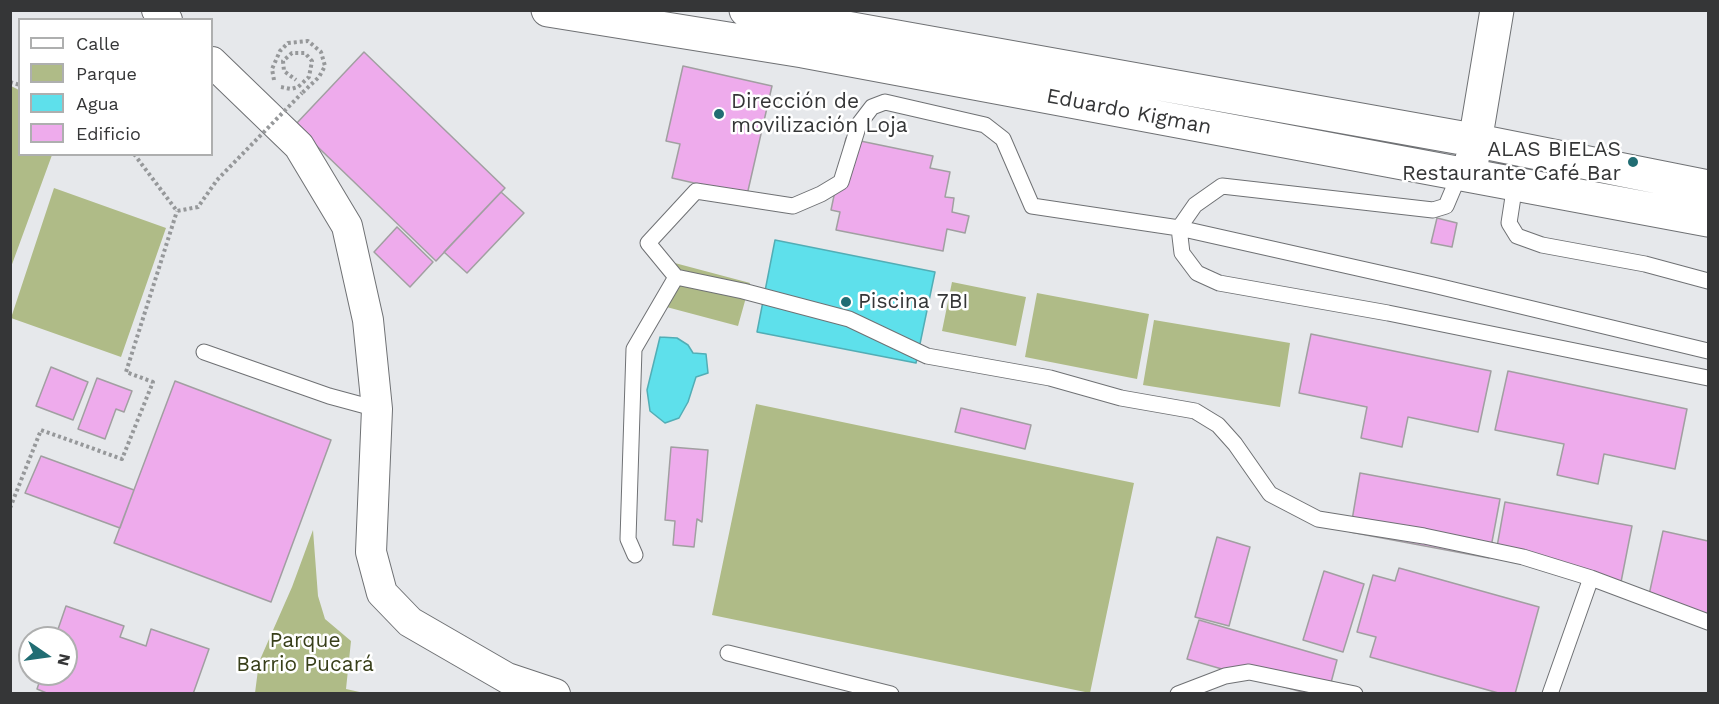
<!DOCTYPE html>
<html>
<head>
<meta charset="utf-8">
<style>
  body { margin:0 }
  #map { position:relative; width:1719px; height:704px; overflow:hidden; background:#e6e8eb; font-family:"Work Sans",sans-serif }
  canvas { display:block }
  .frame { position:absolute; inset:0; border:12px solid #353637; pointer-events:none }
  .legend { position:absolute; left:18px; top:18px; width:195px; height:138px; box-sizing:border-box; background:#fff; border:2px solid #aeafaf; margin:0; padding:8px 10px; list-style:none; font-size:18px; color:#353637 }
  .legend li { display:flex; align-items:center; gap:12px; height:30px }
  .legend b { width:30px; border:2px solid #aeafaf }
  .north { position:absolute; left:18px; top:626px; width:60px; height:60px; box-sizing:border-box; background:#fff; border:2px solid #aeafaf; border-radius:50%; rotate:103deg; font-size:16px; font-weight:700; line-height:24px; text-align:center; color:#353637 }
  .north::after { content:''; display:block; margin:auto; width:21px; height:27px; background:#216d73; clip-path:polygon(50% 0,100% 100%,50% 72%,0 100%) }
</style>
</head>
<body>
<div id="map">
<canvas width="1719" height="704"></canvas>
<div class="frame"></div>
<ul class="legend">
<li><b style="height:8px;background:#fff"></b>Calle</li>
<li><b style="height:16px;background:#afbb87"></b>Parque</li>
<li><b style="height:16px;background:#5ee0eb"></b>Agua</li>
<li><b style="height:16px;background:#eeabec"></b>Edificio</li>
</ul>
<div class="north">N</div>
</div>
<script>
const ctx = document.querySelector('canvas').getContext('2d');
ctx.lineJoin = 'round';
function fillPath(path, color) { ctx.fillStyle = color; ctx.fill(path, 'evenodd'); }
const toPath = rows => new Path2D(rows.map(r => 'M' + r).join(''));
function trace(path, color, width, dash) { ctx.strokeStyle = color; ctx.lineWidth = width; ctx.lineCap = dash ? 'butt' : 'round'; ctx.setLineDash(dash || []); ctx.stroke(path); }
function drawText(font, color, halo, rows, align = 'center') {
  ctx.font = font + ' "Work Sans",sans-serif'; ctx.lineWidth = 5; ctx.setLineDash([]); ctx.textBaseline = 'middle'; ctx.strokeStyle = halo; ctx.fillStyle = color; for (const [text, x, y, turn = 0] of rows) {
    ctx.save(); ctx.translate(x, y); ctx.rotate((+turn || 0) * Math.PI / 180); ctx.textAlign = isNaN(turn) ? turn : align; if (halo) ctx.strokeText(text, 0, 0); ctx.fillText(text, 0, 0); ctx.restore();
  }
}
fillPath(toPath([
  [11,86,19,90,20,154,52,155,11,267],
  [54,188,166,228,121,357,11,318],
  [671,262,750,283,738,326,659,305],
  [952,282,1026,297,1016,346,942,331],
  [1037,293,1149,314,1137,379,1025,357],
  [1154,320,1290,343,1280,407,1143,385],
  [756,404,1134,483,1090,693,712,615],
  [313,530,318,596,325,619,351,641,346,689,364,693,255,693,259,662,292,587]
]), '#afbb87');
const water = toPath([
  [775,240,935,272,916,363,757,332,775,240],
  [660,337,677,338,688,345,693,353,706,354,708,373,696,377,688,402,679,418,665,423,650,411,647,390,660,337]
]);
fillPath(water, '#5ee0eb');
trace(water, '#52adb5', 1.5);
const building = toPath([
  [364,52,505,188,436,261,295,125,364,52],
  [683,66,772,86,747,195,672,178,680,144,666,141,683,66],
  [846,138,933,156,930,168,950,172,945,197,954,198,952,212,969,216,965,233,947,229,943,251,836,230,840,212,831,210,846,138],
  [501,192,524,213,467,273,444,252,501,192],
  [1437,218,1457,223,1452,247,1431,243,1437,218],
  [397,227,433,262,410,287,374,252,397,227],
  [1311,334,1491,371,1478,432,1408,417,1402,447,1361,438,1367,407,1299,393,1311,334],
  [51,367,88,382,73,420,36,406,51,367],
  [1508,371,1687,409,1675,469,1604,454,1598,484,1557,475,1564,444,1495,430,1508,371],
  [97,378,132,391,124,412,116,409,105,439,78,429,97,378],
  [175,381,331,440,271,602,114,543,175,381],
  [961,408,1031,425,1025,449,955,432,961,408],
  [671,447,708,450,702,522,697,519,694,547,673,545,675,521,665,520,671,447],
  [41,456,134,490,120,528,25,493,41,456],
  [1360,473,1500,499,1489,558,1350,532,1360,473],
  [1505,502,1632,526,1621,582,1495,558,1505,502],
  [1663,531,1708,541,1708,617,1647,604,1663,531],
  [1217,537,1250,547,1229,626,1195,617,1217,537],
  [1399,568,1539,607,1515,694,1502,694,1370,657,1376,637,1357,632,1373,575,1395,581,1399,568],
  [1324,571,1364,584,1343,652,1303,640,1324,571],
  [66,606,124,626,120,637,146,646,151,629,209,649,193,694,49,694,37,689,42,674,66,674,66,638,55,638,66,606],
  [1199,620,1337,660,1328,694,1309,694,1187,659,1199,620]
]);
fillPath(building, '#eeabec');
trace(building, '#a19fa1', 1.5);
const service = toPath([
  [1460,173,1446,206,1433,210,1222,186,1195,205,1179,228,1182,253,1197,273,1219,283,1388,313,1708,378],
  [1515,184,1509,223,1517,236,1542,245,1645,264,1708,281],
  [676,277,743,291,849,319,927,356,1050,378,1121,398,1195,411,1218,425,1235,444,1270,494,1318,519,1424,536,1523,557,1591,578],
  [204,352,329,396,377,409],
  [635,555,628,539,634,349,676,277,648,243,696,191,793,206,821,194,841,182,859,124,872,107,885,102,985,125,1003,139,1032,206,1179,228,1433,285,1708,351],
  [728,653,891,694],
  [1178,694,1225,676,1249,672,1355,694],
  [1550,694,1591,578,1708,622]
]);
const minor = toPath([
  [157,10,167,20],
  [212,62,299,146,347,226,368,320,377,409,371,552,382,593,410,622,507,678,555,694]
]);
const tertiary = toPath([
  [548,10,803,51,1708,220],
  [746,10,1473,140,1708,187],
  [1472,160,1497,10]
]);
trace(service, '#6f7174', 17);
trace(minor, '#6f7174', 32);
trace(tertiary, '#6f7174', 35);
trace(toPath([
  [274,80,272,69,280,51,288,43,308,41,321,52,325,66,319,77,302,93],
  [10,82,20,85],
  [281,87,291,89,298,87,309,77,312,61,305,53,292,53,283,61,284,71,296,80],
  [134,154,177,211,198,207,217,180],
  [10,508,41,430,122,459,153,382,126,372,177,211]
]), '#96989a', 4, [3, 3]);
trace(service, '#fff', 15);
trace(minor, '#fff', 30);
trace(tertiary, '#fff', 33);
trace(toPath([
  [217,180,302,93]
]), '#96989a', 4, [3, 3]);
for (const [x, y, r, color] of [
  [719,114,6,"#216d73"],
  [1633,162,6,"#216d73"],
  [846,302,6,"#216d73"]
]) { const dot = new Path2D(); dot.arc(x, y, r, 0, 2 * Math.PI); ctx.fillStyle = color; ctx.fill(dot); trace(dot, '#fff', 2); }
drawText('21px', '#353637', '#fff', [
  ["Dirección de",731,102],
  ["movilización Loja",731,126],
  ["ALAS BIELAS",1621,150,"right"],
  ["Restaurante Café Bar",1621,174,"right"],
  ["Piscina 7BI",858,302]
], 'left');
drawText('21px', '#353637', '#fff', [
  ["Eduardo Kigman",1129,112,11]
]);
drawText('21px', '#383f1a', '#fff', [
  ["Parque",305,641],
  ["Barrio Pucará",305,665]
]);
</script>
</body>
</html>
